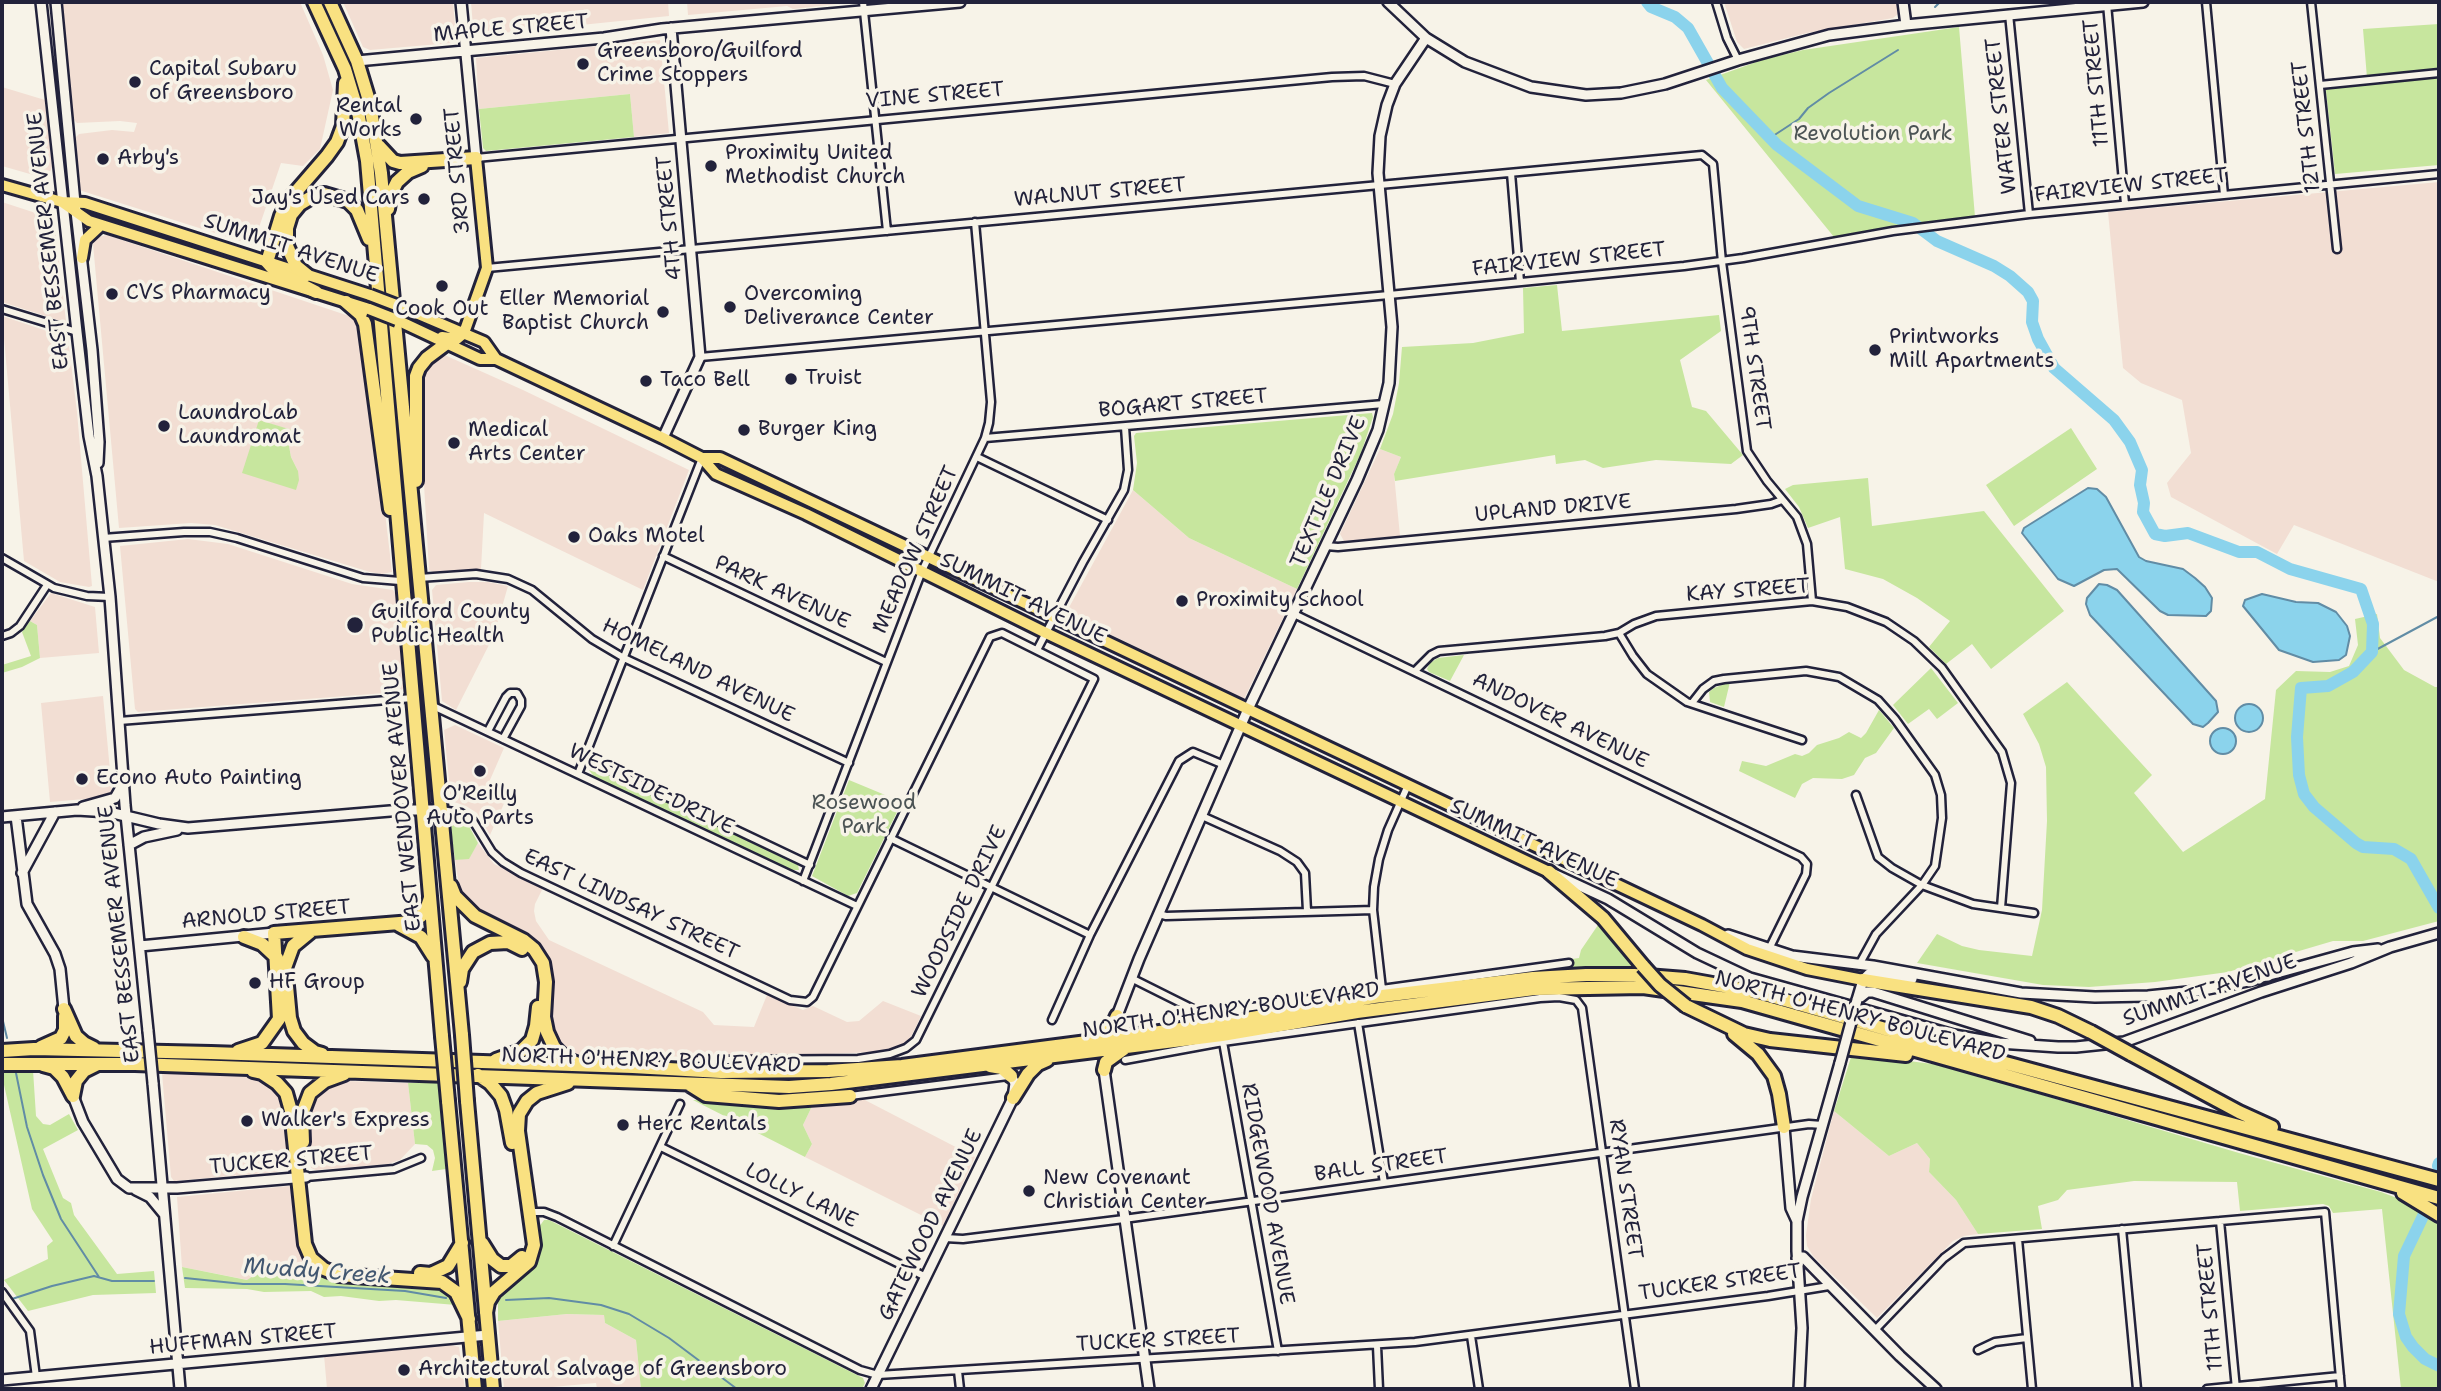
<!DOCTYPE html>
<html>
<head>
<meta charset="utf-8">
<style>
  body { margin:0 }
  #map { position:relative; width:2441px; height:1391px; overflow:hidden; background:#f7f3e8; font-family:"Shantell Sans",sans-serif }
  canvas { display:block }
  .frame { position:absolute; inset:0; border:4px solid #22223b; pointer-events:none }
</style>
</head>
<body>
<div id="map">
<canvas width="2441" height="1391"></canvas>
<div class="frame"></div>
</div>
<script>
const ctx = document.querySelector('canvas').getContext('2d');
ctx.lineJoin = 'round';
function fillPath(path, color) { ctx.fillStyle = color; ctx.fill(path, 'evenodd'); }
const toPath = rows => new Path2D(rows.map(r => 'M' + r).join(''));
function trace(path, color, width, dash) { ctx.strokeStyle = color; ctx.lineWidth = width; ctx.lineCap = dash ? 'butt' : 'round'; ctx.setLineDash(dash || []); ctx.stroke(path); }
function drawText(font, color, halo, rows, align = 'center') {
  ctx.font = font + ' "Shantell Sans",sans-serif'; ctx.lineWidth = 7; ctx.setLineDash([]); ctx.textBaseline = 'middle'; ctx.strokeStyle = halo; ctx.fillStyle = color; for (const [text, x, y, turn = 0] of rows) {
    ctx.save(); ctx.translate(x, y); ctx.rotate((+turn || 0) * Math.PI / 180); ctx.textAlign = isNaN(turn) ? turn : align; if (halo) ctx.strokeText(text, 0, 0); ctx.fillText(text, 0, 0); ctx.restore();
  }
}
fillPath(toPath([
  [62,2,300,2,323,55,333,90,320,149,303,166,281,163,253,245,79,190,76,137,79,134,112,130,134,132,137,123,120,121,77,123,72,118],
  [343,2,453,2,456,37,451,43,370,50,363,47],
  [471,2,668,2,669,16,483,35,475,31,473,27],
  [687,2,855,2,793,9,787,6,688,15],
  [1724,2,1897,2,1898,14,1893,18,1807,33,1744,49,1737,42],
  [660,40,669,133,634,137,630,94,479,109,476,58],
  [2,87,45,100,52,167,48,177,44,178,2,166],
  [2439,182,2439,582,2294,525,2277,554,2171,497,2167,483,2191,453,2182,400,2141,383,2123,368,2108,212],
  [2,202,54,219,66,321,64,322,2,302],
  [107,235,358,319,377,444,392,572,382,574,370,572,215,525,191,523,119,528,93,244,98,237],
  [259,421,292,430,289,446,291,457,298,471],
  [2,316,68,338,77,412,92,586,89,587,60,582,24,561],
  [440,353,523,390,689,470,643,590,484,513,481,569,433,572,429,570,424,484,422,383,423,373,427,367],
  [1380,449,1401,457,1394,474,1400,536,1344,541,1340,534],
  [1133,490,1189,538,1297,589,1244,699,1066,613],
  [188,539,228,544,352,584,393,590,396,594,405,684,403,689,399,692,138,712,135,709,120,546],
  [469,582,488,582,508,586,494,635,456,710,442,701,432,590,436,585],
  [51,593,95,607,99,653,40,658,37,625,30,621],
  [103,696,112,792,108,797,50,802,41,703],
  [455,725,504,748,486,789,506,799,490,835,477,813,466,806,451,801,444,730],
  [478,843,494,864,543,888,535,904,534,911,536,921,549,940,703,1012,714,1025,754,1027,767,995,803,1010,813,1006,847,1022,859,1021,883,1001,921,1016,908,1043,889,1050,874,1052,735,1058,577,1054,562,1044,553,1027,552,966,540,947,532,937,478,911,464,898,460,891,455,860,469,858],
  [162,1073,255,1076,275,1086,285,1103,291,1160,289,1164,277,1172,174,1181,171,1177],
  [344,1081,408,1083,415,1144,400,1160,388,1164,316,1170,311,1168,305,1118,310,1099,332,1082],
  [863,1099,975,1157,943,1226,805,1157,812,1144,803,1125,814,1102],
  [1834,1111,1889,1156,1917,1143,1930,1159,1929,1172,1956,1200,1978,1234,1964,1236,1953,1241,1877,1318,1813,1256,1807,1246,1806,1235,1811,1199],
  [289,1186,295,1192,317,1270,314,1276,294,1278,278,1273,256,1275,248,1280,182,1267,177,1197],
  [567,1314,604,1315,605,1323,636,1340,641,1389,597,1389,596,1383,531,1389,504,1389,498,1321],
  [447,1344,459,1347,465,1389,327,1389,324,1355]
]), '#f2ded3');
fillPath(toPath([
  [2439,24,2439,165,2335,174,2325,81,2367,78,2363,29],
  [1959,27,1975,217,1893,231,1834,237,1706,80,1762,60,1803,50],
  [630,94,634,137,486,151,483,148,479,109],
  [1557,285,1562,331,1719,315,1721,331,1680,360,1692,407,1706,411,1743,455,1731,464,1656,460,1603,468,1585,460,1556,464,1555,455,1395,481,1394,474,1401,457,1380,449,1393,414,1399,383,1402,347,1473,343,1524,333,1523,288],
  [1372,413,1373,417,1361,453,1297,589,1189,538,1133,490,1137,463,1134,436,1136,433],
  [259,420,292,430,289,446,291,457,298,471,299,480,296,490,242,473],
  [2071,428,2097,469,2014,526,1986,485],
  [1868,478,1872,526,1984,511,2064,611,1991,669,1972,644,1946,664,1929,647,1950,621,1917,598,1883,579,1845,569,1840,517,1808,528,1799,507,1785,489,1793,485],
  [2377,614,2380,638,2404,670,2435,687,2439,687,2439,921,2363,941,2333,941,2228,972,2155,982,2089,987,2043,985,1917,963,1937,934,1962,946,1979,950,2032,956,2042,910,2047,821,2046,767,2039,744,2023,714,2067,682,2152,775,2134,793,2183,852,2265,799,2276,690,2296,671,2330,672,2349,666,2358,645,2355,619],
  [30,621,37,625,40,658,22,667,2,673,2,665,31,656,22,632],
  [1464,655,1450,681,1429,672,1427,669,1430,663,1438,658],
  [1931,668,1958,703,1937,719,1929,709,1908,724,1893,705],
  [1730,682,1724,707,1710,702,1709,692,1714,688],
  [1879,710,1894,728,1876,753,1865,758,1854,775,1842,779,1813,778,1802,784,1795,798,1739,771,1742,761,1766,766,1795,754,1802,756,1809,753,1817,745,1839,738,1849,732,1861,738,1866,733],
  [594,767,798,865,799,870,789,870,595,778,589,770],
  [849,780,902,802,857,893,848,896,812,876],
  [459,821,469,826,478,843,469,859,455,860,451,830,452,826],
  [1598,925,1620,952,1631,959,1640,971,1573,970,1572,959,1579,958,1581,950],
  [1852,1054,1941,1065,2239,1153,2381,1192,2413,1204,2439,1220,2439,1389,2401,1389,2382,1209,2333,1213,2329,1206,2323,1204,2240,1211,2237,1182,2134,1181,2067,1190,2058,1200,2038,1206,2042,1229,1978,1234,1956,1200,1929,1172,1930,1159,1917,1143,1889,1156,1834,1111],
  [33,1070,36,1116,43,1124,50,1125,69,1114,78,1130,43,1149,63,1198,71,1203,74,1215,117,1274,154,1271,156,1293,93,1295,28,1311,4,1280,48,1259,47,1246,53,1241,32,1209,2,1076,2,1072],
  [408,1083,439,1083,446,1169,432,1171,435,1158,433,1150,427,1145,415,1144],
  [693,1100,814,1102,803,1125,812,1144,805,1157],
  [544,1220,549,1220,863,1378,865,1383,862,1389,641,1389,636,1340,605,1323,604,1315,567,1314,498,1321,498,1303,501,1291,532,1268,539,1256,539,1227],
  [182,1267,247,1280,255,1275,279,1273,294,1278,313,1276,317,1270,437,1284,450,1293,456,1305,396,1300,379,1301,341,1296,324,1297,311,1291,264,1292,247,1289,185,1288]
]), '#c7e69e');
const water = toPath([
  [2088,488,2097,489,2106,497,2139,557,2146,561,2183,569,2195,578,2205,587,2212,598,2211,611,2206,616,2168,615,2160,611,2117,569,2104,570,2074,586,2058,579,2022,533,2024,528,2088,488],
  [2099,584,2107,585,2117,590,2216,701,2218,712,2208,723,2203,727,2193,724,2090,615,2086,604,2087,598,2099,584],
  [2262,594,2296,602,2318,603,2336,612,2347,626,2350,636,2346,655,2339,660,2313,662,2279,650,2243,606,2245,600,2262,594],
  '2235 718a14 14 0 1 1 28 0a14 14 0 1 1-28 0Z',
  '2210 741a13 13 0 1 1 26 0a13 13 0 1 1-26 0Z'
]);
fillPath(water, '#8bd3ec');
trace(water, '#618ca5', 2);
trace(toPath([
  [1935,7,1940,2],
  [1770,138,1799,119,1808,108,1829,93,1898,50],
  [2372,652,2439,616],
  [2,1017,7,1038],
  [16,1073,27,1127,43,1175,61,1219,99,1277],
  [185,1278,243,1284,285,1284,405,1291,446,1298],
  [12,1299,52,1286,94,1276,112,1281,154,1281],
  [506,1300,549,1298,601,1305,629,1314,669,1338,737,1389]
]), '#618ca5', 2);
trace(toPath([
  [1647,2,1651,7,1675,17,1688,28,1722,88,1777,145,1858,206,1913,223,1937,241,1994,266,2010,276,2028,292,2033,301,2032,322,2038,339,2054,368,2114,420,2130,442,2142,470,2140,485,2144,503,2143,512,2155,534,2165,536,2188,533,2239,552,2257,552,2290,569,2361,589,2373,624,2372,652,2353,672,2328,686,2301,688,2297,737,2299,775,2304,794,2314,807,2356,843,2363,847,2394,849,2411,859,2439,908],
  [2438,1166,2439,1163],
  [2425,1212,2404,1256,2399,1314,2406,1337,2413,1347,2425,1359,2439,1366]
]), '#8bd3ec', 12);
const street = toPath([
  [863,2,887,231],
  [1716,2,1727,38,1738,60],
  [2206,2,2224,195],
  [2311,2,2337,249],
  [2107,4,2125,204],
  [2009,14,2029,214],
  [2320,85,2439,73],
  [476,158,1332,77,1364,76,1395,84],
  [1511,173,1520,282],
  [487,268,1702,155,1713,164,1722,262,1747,451,1767,481,1797,517,1807,544,1812,601],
  [2,309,77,332],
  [700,357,1389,295,1684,266,1743,258,1893,231,2029,214,2439,174],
  [985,438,1384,404],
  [977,457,1108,520],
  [103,538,184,532,210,532,237,538,363,578,400,581],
  [1326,546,1338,547,1736,509,1771,504,1782,500],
  [663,556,886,662],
  [2,558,54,588,87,596,110,597],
  [419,578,476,574,508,579,532,590,592,639,624,658,849,763],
  [1294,614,1801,857,1807,864,1806,874,1769,949],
  [1619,633,1633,656,1647,674,1687,702,1802,740],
  [2,636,11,633,20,626,47,585],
  [1037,650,1083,562,1124,490,1128,470,1125,427],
  [1415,671,1431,655,1439,651,1605,636,1619,633,1634,624,1656,616,1812,601,1847,607,1886,622,1914,641,1942,668,2002,752,2011,783,2001,908],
  [1692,703,1703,689,1714,681,1724,679,1806,671,1839,677,1878,700,1895,719,1935,775,1941,795,1942,818,1935,866,1922,885,1876,934,1859,965],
  [431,705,857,906],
  [119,721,413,698],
  [488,731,506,697,510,693,517,693,521,700,521,706,503,739],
  [585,758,810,865],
  [578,774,702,458],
  [1856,795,1878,857,1892,868,1922,885,1973,904,2034,913],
  [441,810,461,813,473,821,492,852,503,862,521,873,790,1000,807,1002,813,997,990,637,1002,633,1094,679,916,1040,906,1048,890,1054,858,1059,723,1060],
  [1202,816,1280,851,1297,862,1305,873,1307,911],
  [890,838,1090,935],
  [803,881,922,571,985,438,989,423,991,402,975,222],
  [1159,914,1166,916,1373,910],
  [1131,978,1195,1010,1209,1013,1569,963],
  [1382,989,1373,910,1374,887,1379,859,1388,830,1408,785],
  [1052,1020,1090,935,1179,761,1193,752,1224,765],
  [1358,1023,1384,1183],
  [1223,1042,1278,1351],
  [1125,1060,1223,1042,1540,998,1559,997,1576,1000,1582,1008,1635,1389],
  [850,1096,1008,1076],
  [661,1147,926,1277],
  [306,1177,394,1169,421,1158],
  [529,1212,544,1212,557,1217,860,1370,878,1375,1415,1342,1768,1296,1829,1286],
  [2220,1221,2236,1389],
  [2122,1229,2137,1389],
  [945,1238,963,1239,1124,1219,1809,1124,1822,1125],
  [2018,1239,2032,1389],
  [613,1246,680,1104],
  [2,1292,30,1331,36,1377],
  [1875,1330,1944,1258,1964,1243,2325,1212,2341,1389],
  [1471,1336,1479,1389],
  [1377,1346,1379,1389],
  [1978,1350,1995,1342,2027,1338],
  [958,1371,960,1389],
  [2207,1389,2340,1376]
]);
const secondary = toPath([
  [41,2,77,332,89,436,97,476,110,597,125,805,148,1031],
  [56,2,75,203,92,350,99,442,98,463],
  [461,2,476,158],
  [1388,2,1426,38,1465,62,1531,87,1586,95,1621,93,1665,84,1738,60,1829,35,1906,25,2143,2],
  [1903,2,1906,25],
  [357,61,604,38,662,29,960,2],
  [663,438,700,357,671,28],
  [83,807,115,798,123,784],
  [16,816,27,904,55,954,60,969,64,1009],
  [2,817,77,810,109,812,159,824,188,828,402,810,441,810],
  [129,845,144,837,177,830],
  [22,873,55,812],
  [1554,874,1608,899,1697,953,1750,978,1954,1035,1999,1043,2058,1047,2076,1047,2124,1042,2261,992,2351,963,2390,947,2439,933],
  [1728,935,1792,956,1873,966,2021,993,2095,997,2148,996,2198,991,2248,981,2353,952,2378,949],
  [140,946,274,933],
  [1857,1000,1867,992,1873,992,2030,1041],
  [1857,1000,1863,980,1869,974,1912,979],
  [1117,1016,1139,959,1248,709,1357,480,1378,430,1389,383,1392,327,1378,173,1380,136,1387,105,1395,84,1426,38],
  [1104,1070,1149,1389],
  [153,1083,180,1389],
  [73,1096,83,1122,117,1179,129,1188,177,1188,306,1177],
  [1784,1127,1791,1208,1797,1221],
  [136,1190,150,1197,164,1214],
  [1797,1258,1803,1257,1900,1356,1936,1389],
  [2,1380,488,1335],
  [871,1389,1013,1098,1015,1083,1011,1076],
  [1799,1389,1802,1328,1797,1251,1797,1221,1802,1197,1840,1063]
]);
const primary = toPath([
  [2,185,62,202,85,203,370,295],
  [62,202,89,221,369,309],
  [82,258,85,240,101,225],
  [404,308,484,342,496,359],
  [397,320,480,359,496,359,663,438,702,458,716,474,806,514,1046,633,1549,872],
  [442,337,457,339,464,333,487,268,476,158],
  [702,458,720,458,1702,925,1747,949,1807,969,1863,980]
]);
const highway = toPath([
  [314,2,345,69,358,112,367,161,442,1036],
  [330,2,357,61,370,104,381,173,462,1035],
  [379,146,393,161,400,163,476,158],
  [388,209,390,196,397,182,408,172,422,166],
  [307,275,296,266,287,246,287,228,291,215,300,204,310,198,324,194,348,201,357,210,369,239],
  [316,292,275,271,267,262,281,216,289,200,327,156,337,142,343,126,345,83],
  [346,302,361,315,365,324,390,509],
  [416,481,416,376,419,368,427,358,447,343],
  [1549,872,1603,918,1643,966],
  [451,886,455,896,475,916,523,940,534,949,543,963,546,982,544,1017,547,1032,554,1047,566,1059,576,1063],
  [399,925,421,937,433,956],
  [244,937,262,944,277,958],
  [285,968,293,946,310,932],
  [1863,980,2031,1007,2058,1016,2091,1032],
  [460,982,462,969,473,952,490,943,508,942,522,949],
  [287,986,290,1018,294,1031,303,1043,315,1052,322,1054],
  [1686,1006,1744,1034,1770,1040,1906,1055],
  [64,1009,76,1036,84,1043,94,1048],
  [1734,1034,1758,1054,1774,1076,1779,1094,1784,1127],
  [1097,1039,1112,1027,1117,1016],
  [41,1047,61,1038,65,1030,65,1016],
  [2,1051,34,1049,211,1053,633,1067,721,1072,828,1071,902,1066,1095,1041,1217,1024,1374,997,1533,978,1586,975,1634,975,1685,979,1757,992,1972,1054,2439,1180],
  [238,1051,262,1043,279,1019,274,933,412,922,421,916,427,907,430,898],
  [2131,1054,2239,1112,2272,1127],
  [496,1060,521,1051,532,1040,536,1026,538,1007],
  [2,1064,135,1064,789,1087,831,1084,1222,1035,1357,1012,1534,989,1643,987,1742,1001,2439,1198],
  [43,1065,54,1068,63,1077,73,1096],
  [990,1066,1002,1068,1011,1076],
  [1104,1070,1106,1062,1124,1049],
  [253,1071,262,1073,277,1083,286,1093,291,1111,305,1244,311,1258,324,1269,339,1275,442,1282,456,1292,469,1319],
  [478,1075,490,1083,501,1096,506,1110,512,1143],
  [690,1085,706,1095,779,1101,850,1096],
  [73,1096,76,1081,84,1071,96,1065],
  [1013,1098,1028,1074,1038,1064,1047,1060],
  [448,1101,475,1389],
  [467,1101,493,1389],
  [303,1142,302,1114,310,1093,325,1081,344,1074],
  [2403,1193,2439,1215],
  [482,1243,492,1259,501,1266,511,1266,522,1257],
  [420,1273,431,1274,448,1266,462,1243],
  [486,1313,488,1302,494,1292,529,1262,534,1245,518,1131,519,1114,527,1101,537,1093,568,1083]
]);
trace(street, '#22223b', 11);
trace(secondary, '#22223b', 14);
trace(primary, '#22223b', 16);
trace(highway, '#22223b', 18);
trace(street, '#f7f3e8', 6);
trace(secondary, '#f7f3e8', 9);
trace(primary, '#f9e181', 10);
trace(highway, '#f9e181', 12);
const secondaryBridge = toPath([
  [148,1031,153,1083],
  [1840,1063,1857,1000]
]);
const primaryBridge = toPath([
  [370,295,404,308],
  [369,309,397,320]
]);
const highwayBridge = toPath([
  [1643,966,1660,985,1686,1006],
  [2091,1032,2131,1054],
  [462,1035,467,1101],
  [442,1036,448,1101]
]);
trace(secondaryBridge, '#22223b', 14, []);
trace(primaryBridge, '#22223b', 16, []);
trace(highwayBridge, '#22223b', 18, []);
trace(secondaryBridge, '#f7f3e8', 9);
trace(primaryBridge, '#f9e181', 10);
trace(highwayBridge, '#f9e181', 12);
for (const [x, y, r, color] of [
  [583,64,7,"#22223b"],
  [135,82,7,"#22223b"],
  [416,119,7,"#22223b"],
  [103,159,7,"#22223b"],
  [711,166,7,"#22223b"],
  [424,199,7,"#22223b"],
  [442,286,7,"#22223b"],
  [112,294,7,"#22223b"],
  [730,307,7,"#22223b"],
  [663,312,7,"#22223b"],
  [1875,350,7,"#22223b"],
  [791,379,7,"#22223b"],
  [646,381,7,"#22223b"],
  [164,426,7,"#22223b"],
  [744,430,7,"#22223b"],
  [454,443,7,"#22223b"],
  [574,537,7,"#22223b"],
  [1182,601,7,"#22223b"],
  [355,625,9,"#22223b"],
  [480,771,7,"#22223b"],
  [82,779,7,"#22223b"],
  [255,983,7,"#22223b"],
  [247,1121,7,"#22223b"],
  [623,1125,7,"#22223b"],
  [1029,1191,7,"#22223b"],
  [404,1370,7,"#22223b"]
]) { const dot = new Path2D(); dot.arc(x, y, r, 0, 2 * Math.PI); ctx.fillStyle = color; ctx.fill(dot); trace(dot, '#f7f3e8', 2.5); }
drawText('21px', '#22223b', '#f7f3e8', [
  ["MAPLE STREET",511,29,-5],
  ["11TH STREET",2097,83,-95],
  ["VINE STREET",935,96,-5],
  ["WATER STREET",2002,116,-96],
  ["12TH STREET",2307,127,-96],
  ["3RD STREET",458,171,-95],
  ["FAIRVIEW STREET",2131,186,-6],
  ["WALNUT STREET",1100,193,-5],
  ["4TH STREET",670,218,-95],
  ["EAST BESSEMER AVENUE",49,241,-96],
  ["SUMMIT AVENUE",291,249,18],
  ["FAIRVIEW STREET",1569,260,-6],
  ["9TH STREET",1754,368,82],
  ["BOGART STREET",1183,404,-5],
  ["TEXTILE DRIVE",1329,492,-67],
  ["UPLAND DRIVE",1553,509,-5],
  ["MEADOW STREET",916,550,-66],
  ["KAY STREET",1748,591,-4],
  ["PARK AVENUE",782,593,25],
  ["SUMMIT AVENUE",1023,599,26],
  ["HOMELAND AVENUE",698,671,26],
  ["ANDOVER AVENUE",1560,721,26],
  ["WESTSIDE DRIVE",651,790,26],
  ["EAST WENDOVER AVENUE",403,797,-95],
  ["SUMMIT AVENUE",1534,844,25],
  ["EAST LINDSAY STREET",631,905,25],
  ["WOODSIDE DRIVE",960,912,-64],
  ["ARNOLD STREET",266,915,-5],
  ["EAST BESSEMER AVENUE",120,934,-96],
  ["SUMMIT AVENUE",2210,991,-19],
  ["NORTH O'HENRY BOULEVARD",1231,1011,-8],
  ["NORTH O'HENRY BOULEVARD",1860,1017,15],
  ["NORTH O'HENRY BOULEVARD",651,1061,2],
  ["TUCKER STREET",291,1161,-5],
  ["BALL STREET",1381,1166,-8],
  ["RYAN STREET",1625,1189,82],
  ["RIDGEWOOD AVENUE",1267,1194,80],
  ["LOLLY LANE",801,1196,26],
  ["GATEWOOD AVENUE",931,1225,-64],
  ["TUCKER STREET",1720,1283,-8],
  ["11TH STREET",2211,1307,-95],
  ["HUFFMAN STREET",243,1340,-5],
  ["TUCKER STREET",1158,1341,-3]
]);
drawText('21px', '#22223b', '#f7f3e8', [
  ["Greensboro/Guilford",597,52],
  ["Crime Stoppers",597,76],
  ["Capital Subaru",149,70],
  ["of Greensboro",149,94],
  ["Rental",402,107,"right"],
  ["Works",402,131,"right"],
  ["Proximity United",725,154],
  ["Methodist Church",725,178],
  ["Arby's",117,159],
  ["Jay's Used Cars",410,199,"right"],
  ["CVS Pharmacy",126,294],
  ["Overcoming",744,295],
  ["Deliverance Center",744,319],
  ["Eller Memorial",649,300,"right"],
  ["Baptist Church",649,324,"right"],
  ["Cook Out",442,310,"center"],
  ["Printworks",1889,338],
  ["Mill Apartments",1889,362],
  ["Truist",805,379],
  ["Taco Bell",660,381],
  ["LaundroLab",178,414],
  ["Laundromat",178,438],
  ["Burger King",758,430],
  ["Medical",468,431],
  ["Arts Center",468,455],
  ["Oaks Motel",588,537],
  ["Proximity School",1196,601],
  ["Guilford County",371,613],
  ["Public Health",371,637],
  ["Econo Auto Painting",96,779],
  ["O'Reilly",480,795,"center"],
  ["Auto Parts",480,819,"center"],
  ["HF Group",269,983],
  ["Walker's Express",261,1121],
  ["Herc Rentals",637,1125],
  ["New Covenant",1043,1179],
  ["Christian Center",1043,1203],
  ["Architectural Salvage of Greensboro",418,1370]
], 'left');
drawText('21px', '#4b5354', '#f7f3e8', [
  ["Revolution Park",1873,135],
  ["Rosewood",864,804],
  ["Park",864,828]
]);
drawText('italic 23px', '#425770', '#f7f3e8', [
  ["Muddy Creek",317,1272,4]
]);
</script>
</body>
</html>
